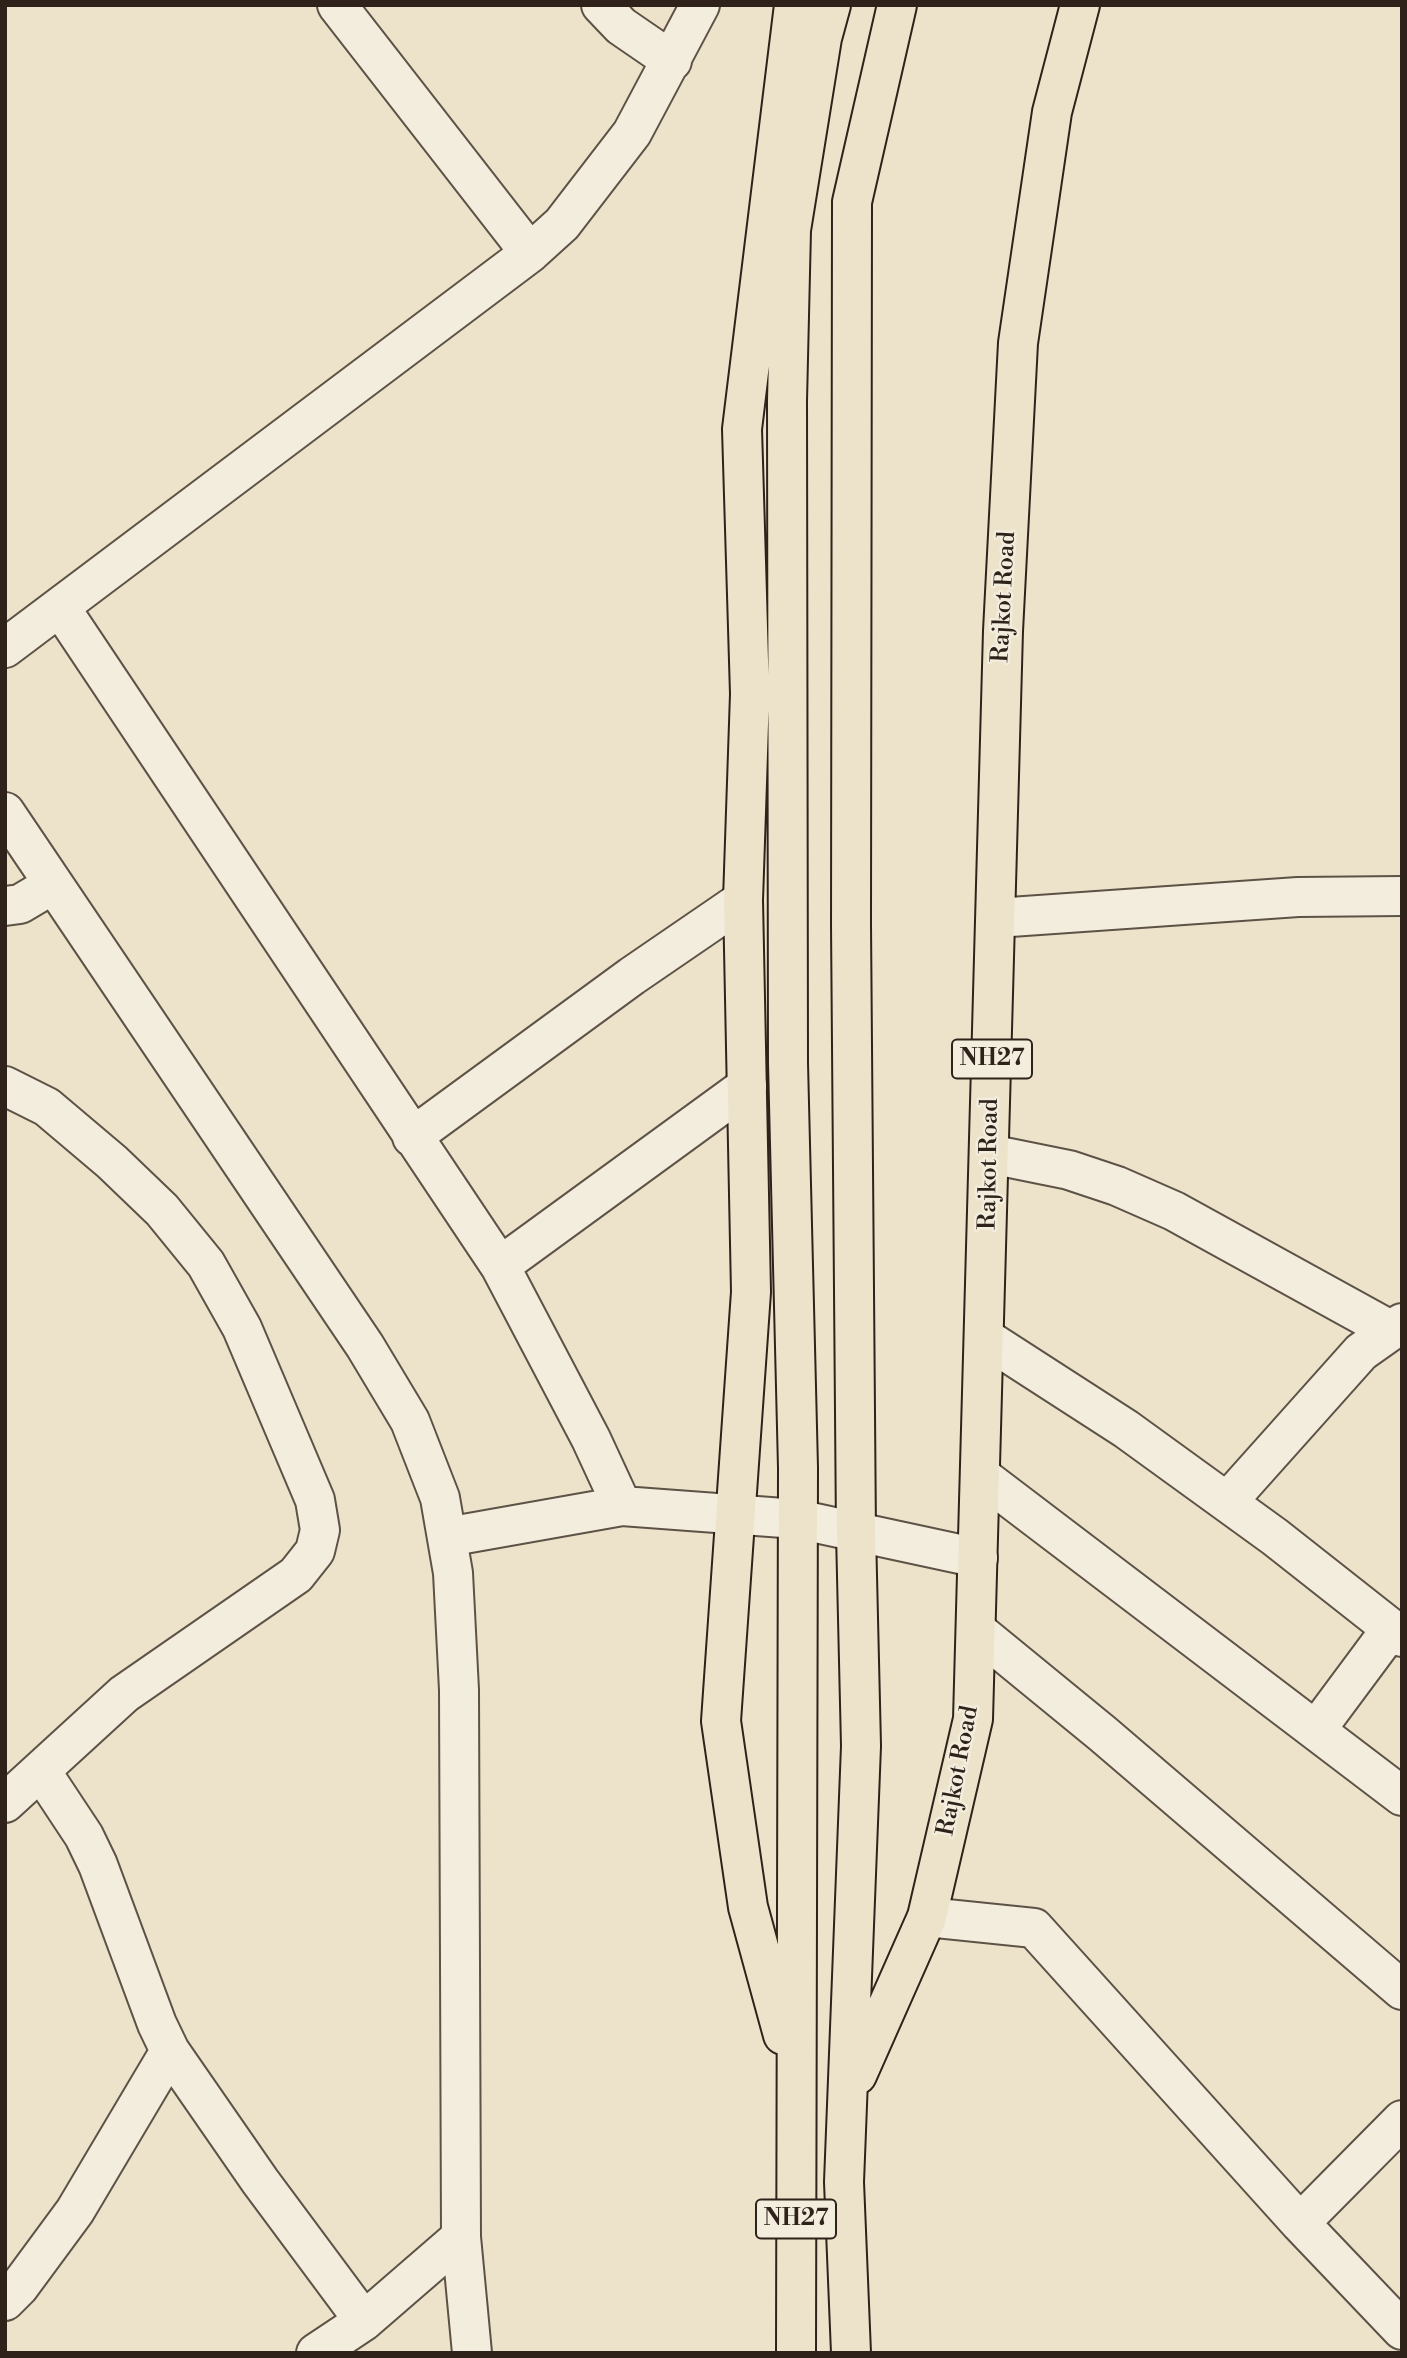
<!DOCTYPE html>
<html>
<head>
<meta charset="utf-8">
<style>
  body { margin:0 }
  #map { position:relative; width:1407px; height:2358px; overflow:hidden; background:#ede3ca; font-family:"Libre Bodoni",serif }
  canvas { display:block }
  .frame { position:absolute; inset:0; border:7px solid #2f221b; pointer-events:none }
</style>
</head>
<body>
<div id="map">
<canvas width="1407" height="2358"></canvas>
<div class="frame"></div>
</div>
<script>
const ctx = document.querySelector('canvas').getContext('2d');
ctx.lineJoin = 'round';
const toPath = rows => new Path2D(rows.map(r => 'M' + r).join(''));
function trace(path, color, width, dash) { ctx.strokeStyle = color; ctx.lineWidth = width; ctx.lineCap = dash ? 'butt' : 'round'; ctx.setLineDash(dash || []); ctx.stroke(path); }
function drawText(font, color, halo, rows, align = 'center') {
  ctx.font = font + ' "Libre Bodoni",serif'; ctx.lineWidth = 5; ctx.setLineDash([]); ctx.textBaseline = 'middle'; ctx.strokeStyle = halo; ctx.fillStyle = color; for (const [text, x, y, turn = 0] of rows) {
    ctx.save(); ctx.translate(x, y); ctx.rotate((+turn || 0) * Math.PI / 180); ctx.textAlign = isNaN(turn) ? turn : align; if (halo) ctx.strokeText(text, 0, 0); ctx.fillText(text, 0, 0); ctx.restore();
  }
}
const minor = toPath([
  [337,5,530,253],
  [601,5,621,26,672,61],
  [60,607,500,1266,591,1439,622,1506],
  [5,648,530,253,562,224,632,133,700,5],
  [5,812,365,1346,410,1421,440,1498,453,1573,459,1690,461,2237,472,2353],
  [5,906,20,904,52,885],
  [996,918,1298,897,1402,896],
  [5,1086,47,1107,112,1162,162,1210,206,1264,242,1328,315,1500,320,1530,315,1551,296,1575,124,1694,5,1803],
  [412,1137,632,976,743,900],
  [990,1154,1069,1170,1117,1186,1174,1211,1390,1330],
  [500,1266,747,1086],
  [985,1338,1126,1429,1275,1537,1402,1637],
  [981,1476,1402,1796],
  [1227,1502,1361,1352,1402,1323],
  [447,1537,622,1506,797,1519,978,1558],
  [976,1630,1103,1734,1402,1990],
  [1316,1730,1391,1629],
  [41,1771,84,1836,98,1865,157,2024,170,2051,260,2181,364,2321],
  [927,1917,1034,1928,1300,2223,1402,2330],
  [1300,2223,1402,2120],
  [5,2301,19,2287,75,2211,170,2051],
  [316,2353,364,2321,461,2237]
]);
const highway = toPath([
  [783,2035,748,1907,721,1721,751,1292,743,900,750,694,742,429,794,5],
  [857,2075,927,1917,973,1719,1003,631,1018,343,1052,112,1080,5],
  [796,2353,798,1468,788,1063,787,401,791,230,822,38,831,5],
  [851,2353,844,2182,861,1746,856,1533,851,924,852,202,897,5]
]);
trace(minor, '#5e5247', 42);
trace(highway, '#2f221b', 42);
trace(minor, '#f3eddd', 38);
trace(highway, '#ede3ca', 38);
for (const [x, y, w] of [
  [992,1059,80],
  [796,2219,80]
]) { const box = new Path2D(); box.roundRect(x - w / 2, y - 19.5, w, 39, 5); ctx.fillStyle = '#f3eddd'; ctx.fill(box); trace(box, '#2f221b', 2); }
drawText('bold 23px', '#2f221b', null, [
  ["NH27",992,1059],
  ["NH27",796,2219]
]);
drawText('24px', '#2f221b', '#f3eddd', [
  ["Rajkot Road",1005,597,-87],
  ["Rajkot Road",990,1164,-89],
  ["Rajkot Road",959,1771,-79]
]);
</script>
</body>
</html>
